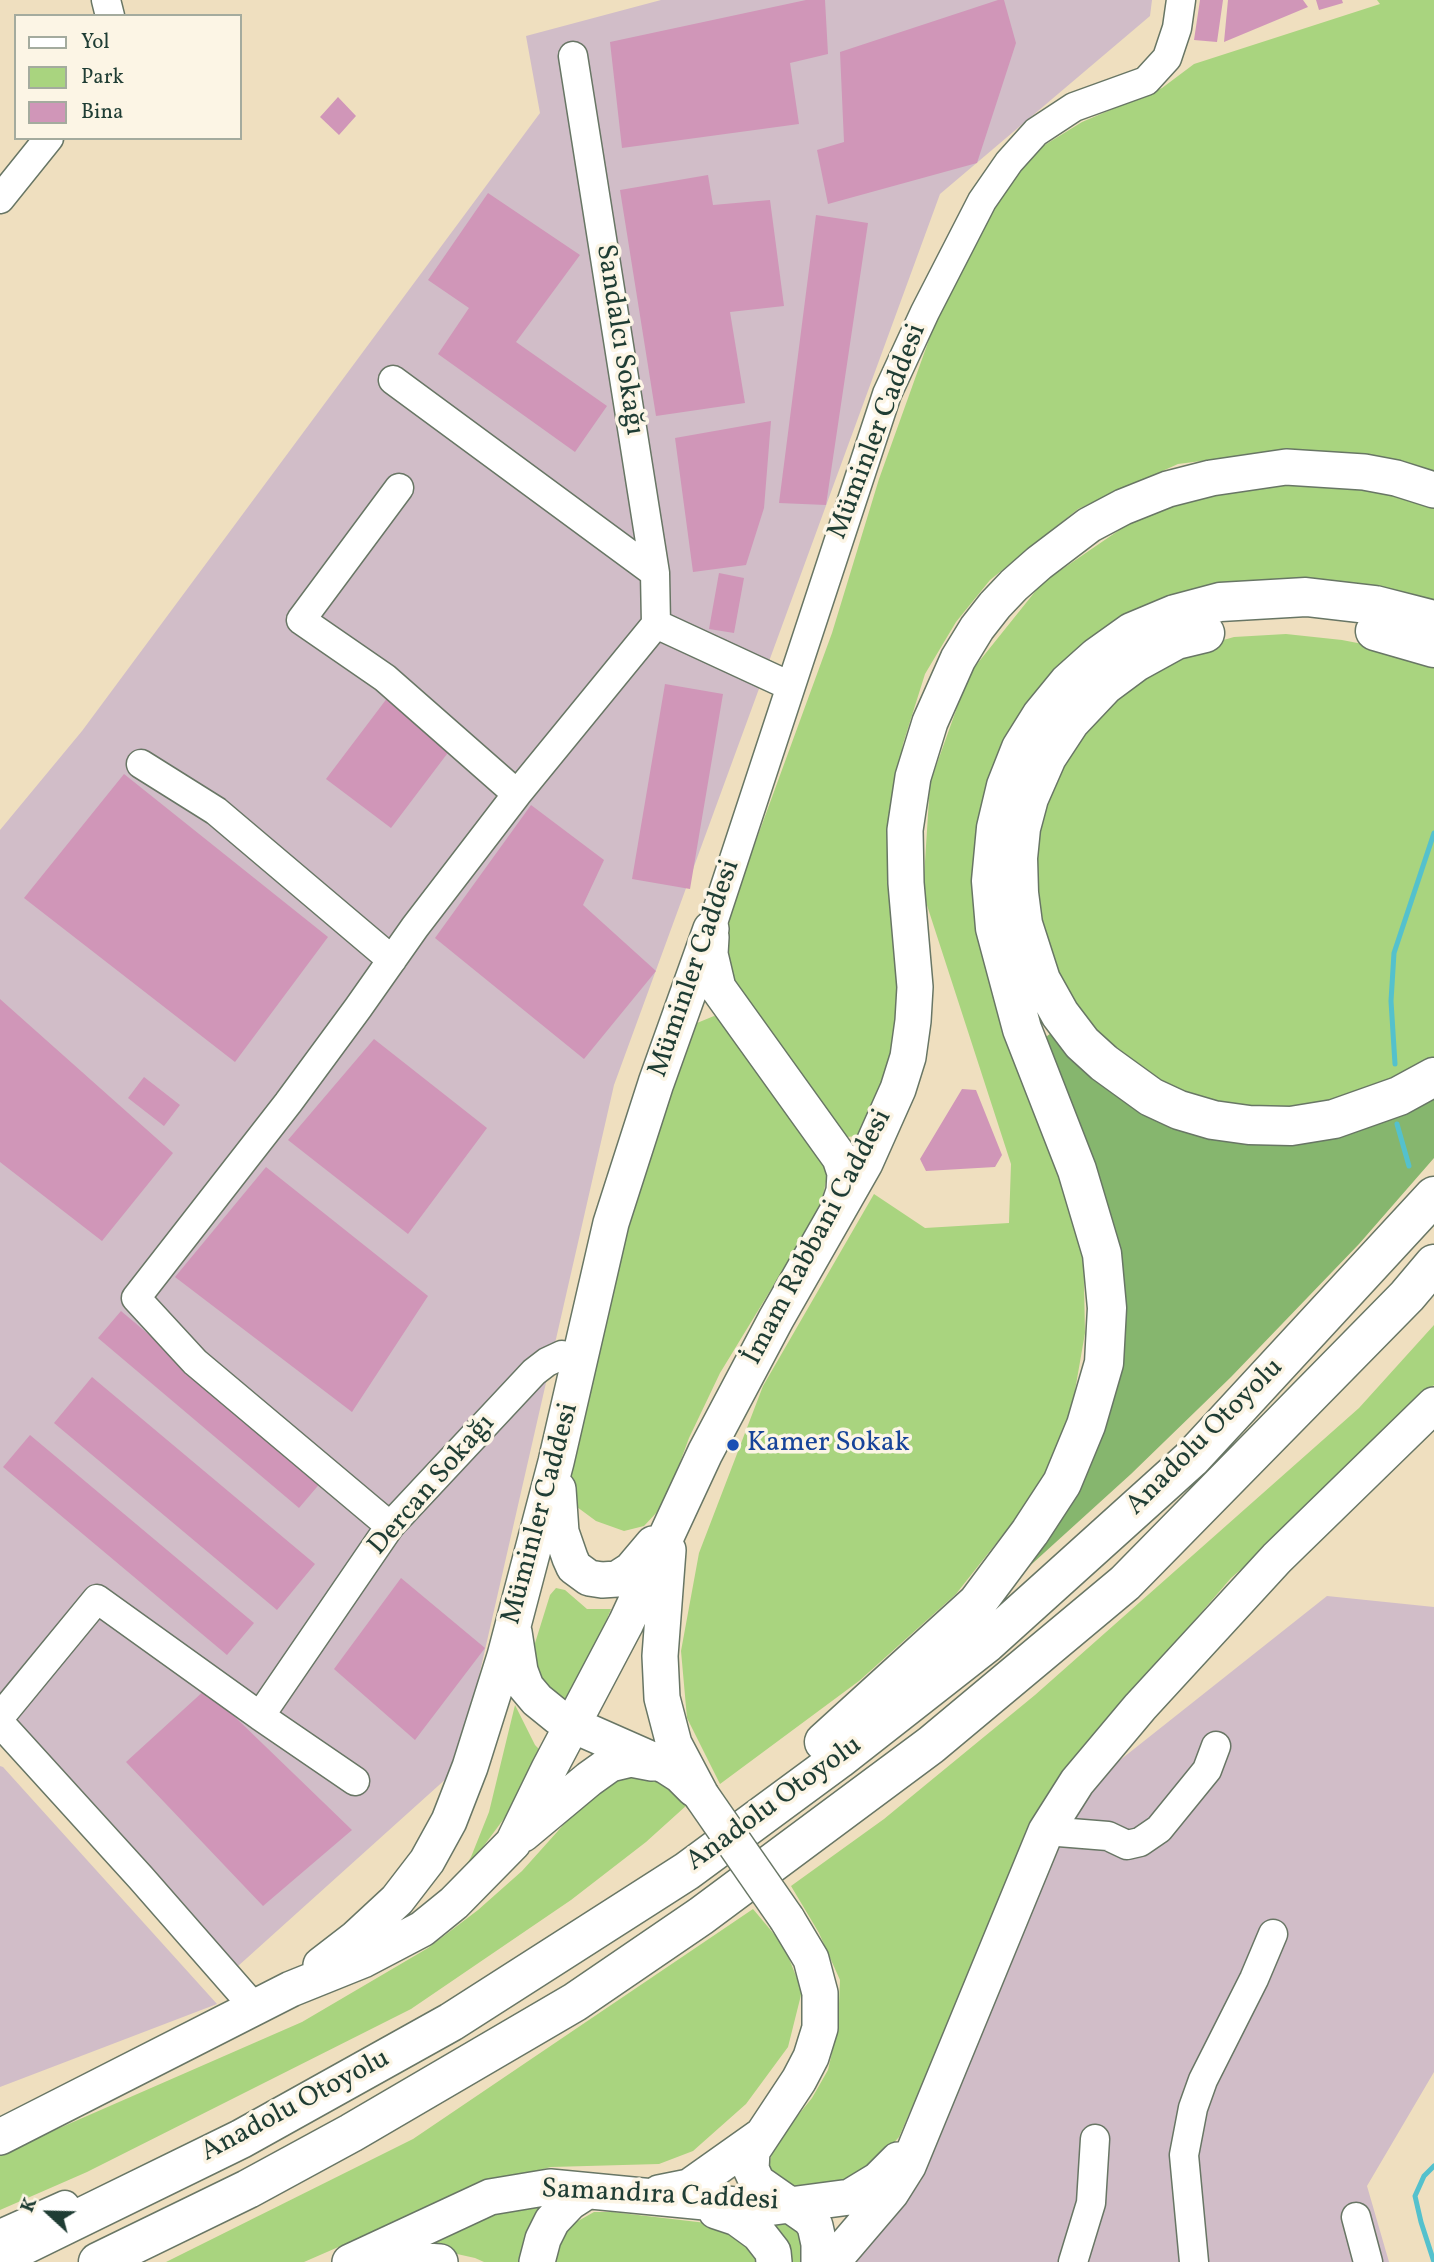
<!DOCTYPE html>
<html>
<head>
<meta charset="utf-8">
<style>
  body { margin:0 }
  #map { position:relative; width:1434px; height:2262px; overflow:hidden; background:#efdfbf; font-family:Vollkorn,serif }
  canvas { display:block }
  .legend { position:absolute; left:14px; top:14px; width:228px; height:126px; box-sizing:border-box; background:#fcf5e5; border:2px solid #a4ab9e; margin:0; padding:9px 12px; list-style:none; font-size:21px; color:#1f3d34 }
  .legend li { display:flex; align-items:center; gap:14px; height:35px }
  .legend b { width:35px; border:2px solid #a4ab9e }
  .north { position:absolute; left:14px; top:2178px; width:70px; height:70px; -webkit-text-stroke:5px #fcf5e5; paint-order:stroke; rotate:292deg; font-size:19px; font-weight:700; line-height:28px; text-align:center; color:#1f3d34 }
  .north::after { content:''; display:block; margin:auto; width:24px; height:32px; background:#1f3d34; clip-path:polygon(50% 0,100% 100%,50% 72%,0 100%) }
</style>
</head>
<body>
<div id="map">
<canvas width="1434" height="2262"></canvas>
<ul class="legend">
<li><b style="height:9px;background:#fff"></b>Yol</li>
<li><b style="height:19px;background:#a9d47f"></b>Park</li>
<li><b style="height:19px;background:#d096b8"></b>Bina</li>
</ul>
<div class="north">K</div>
</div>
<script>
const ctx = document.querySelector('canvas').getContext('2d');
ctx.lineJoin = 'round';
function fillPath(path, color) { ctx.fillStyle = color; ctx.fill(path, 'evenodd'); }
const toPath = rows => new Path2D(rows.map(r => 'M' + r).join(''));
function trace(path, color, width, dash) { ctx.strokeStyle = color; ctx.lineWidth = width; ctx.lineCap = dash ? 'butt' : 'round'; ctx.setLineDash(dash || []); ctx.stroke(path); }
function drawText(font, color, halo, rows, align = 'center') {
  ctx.font = font + ' Vollkorn,serif'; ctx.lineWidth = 7; ctx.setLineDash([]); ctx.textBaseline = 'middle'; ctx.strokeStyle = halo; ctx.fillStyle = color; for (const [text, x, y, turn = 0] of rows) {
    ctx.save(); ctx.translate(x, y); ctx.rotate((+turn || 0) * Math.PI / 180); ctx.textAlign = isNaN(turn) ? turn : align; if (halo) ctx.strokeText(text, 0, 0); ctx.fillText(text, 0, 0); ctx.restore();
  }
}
fillPath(toPath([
  [661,0,1152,0,1150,16,940,194,614,1085,458,1768,217,1985,0,1729,0,830,82,731,540,113,526,36],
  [1327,1596,1434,1607,1434,2072,1367,2186,1389,2262,855,2262,921,2181,1022,1914,1081,1791],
  [0,1766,3,1767,217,2004,0,2087]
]), '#d1bdc8');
fillPath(toPath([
  [1377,0,1434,0,1434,473,1233,457,1178,464,1078,509,990,580,956,622,925,674,903,744,889,843,897,948,895,1048,862,1136,844,1137,741,998,715,953,832,633,879,479,954,270,1001,194,1035,151,1082,122,1162,88,1194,64,1380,4],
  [1286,482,1375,490,1434,506,1434,609,1249,585,985,800,1083,1234,1085,1333,1069,1425,1035,1494,956,1594,859,1681,720,1784,687,1718,681,1651,699,1553,763,1386,874,1194,925,1228,1009,1223,1011,1164,923,893,930,783,969,674,1042,583,1131,522,1197,498],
  [1286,634,1342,640,1399,651,1434,661,1434,1065,1385,1091,1285,1113,1188,1100,1116,1058,1060,992,1029,872,1045,787,1091,714,1185,651,1234,637],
  [714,1016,733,1023,818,1148,827,1177,820,1209,720,1373,689,1438,668,1495,658,1511,644,1526,624,1531,596,1521,577,1507,569,1482,621,1229,684,1039,697,1023],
  [1434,1325,1434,1385,1301,1511,1303,1516,1231,1578,1137,1687,963,1991,899,2137,864,2176,800,2191,771,2176,769,2166,772,2153,782,2135,812,2098,828,2070,838,2027,840,1980,819,1933,791,1886,884,1819,1035,1695,1359,1408],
  [556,1588,565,1590,587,1609,611,1609,568,1714,542,1697,531,1656,550,1595],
  [515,1705,535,1745,541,1751,520,1797,451,1890,471,1857,489,1812],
  [643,1773,681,1795,687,1805,646,1842,571,1900,411,2009,87,2172,0,2210,0,2154,302,2022,428,1948,478,1910,522,1871,601,1783],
  [753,1909,784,1946,802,1991,788,2047,746,2104,693,2151,659,2164,551,2167,483,2184,304,2262,166,2262,413,2139],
  [553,2197,522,2262,484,2262,475,2258,439,2250,414,2241,459,2221],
  [594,2212,612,2212,732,2226,766,2262,552,2262,558,2241,571,2225],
  [755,2219,794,2222,804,2234,806,2262,784,2262]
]), '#a9d47f');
fillPath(toPath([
  [1057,1029,1180,1122,1434,1090,1434,1158,1359,1244,1231,1377,1131,1474,1001,1592,1117,1361,1040,1041]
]), '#86b66e');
trace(toPath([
  [1395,1064,1391,1001,1394,953,1434,833],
  [1397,1124,1409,1166],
  [1434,2166,1424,2176,1415,2196,1421,2222,1434,2262]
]), '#54c1cd', 5);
fillPath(toPath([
  [806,0,825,0,828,54,790,63,799,124,622,148,610,42],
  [998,0,1004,0,1016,43,977,163,828,204,817,150,844,142,840,52],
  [1200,0,1223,0,1217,42,1194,40],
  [1228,0,1303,0,1308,7,1224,42],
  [1316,0,1342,0,1343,3,1319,10],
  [338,97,356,116,339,135,320,117],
  [708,175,713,205,770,200,784,306,730,312,745,403,656,416,620,190],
  [488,193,580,255,516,342,607,406,575,452,438,354,469,308,428,280],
  [816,215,868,223,826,505,779,503],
  [771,421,764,508,746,565,693,572,675,438],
  [719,573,744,578,734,633,709,629],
  [665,684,723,694,690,889,632,879],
  [388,697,453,746,391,828,326,779],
  [124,774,328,937,235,1062,24,898],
  [531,805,604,860,583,905,656,971,584,1059,435,938],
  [0,999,173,1153,102,1241,0,1162],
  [374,1039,487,1128,408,1234,288,1140],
  [144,1077,180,1105,164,1126,128,1098],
  [962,1089,976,1090,1002,1155,995,1167,926,1171,920,1159],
  [266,1167,428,1296,352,1412,175,1277],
  [121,1311,322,1481,299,1508,98,1338],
  [92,1377,315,1564,277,1610,54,1423],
  [30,1435,254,1623,227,1655,3,1467],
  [401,1578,485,1648,415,1740,334,1669],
  [206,1689,352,1830,263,1906,126,1762]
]), '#d096b8');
const minor = toPath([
  [106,0,110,16],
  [573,56,655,573,656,624],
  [0,199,49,138],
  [393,380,655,573],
  [399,488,301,620,385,678,517,794],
  [141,764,216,811,392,960],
  [711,929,887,394,925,312,982,201,1009,162,1036,132,1074,107,1146,81,1167,58,1177,28,1181,0],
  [390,1526,195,1362,136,1298,288,1103,358,1008,415,927,517,794,656,624,790,686],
  [260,1716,390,1526,534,1372,547,1362,562,1355,582,1358],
  [0,1717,97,1599,260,1716,355,1781],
  [0,1723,141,1878,254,2007],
  [1046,1831,1108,1836,1127,1845,1140,1842,1159,1829,1207,1770,1216,1746],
  [1356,2217,1368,2262],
  [0,2234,65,2205],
  [1073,2262,1091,2203,1095,2139],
  [1194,2262,1184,2155,1193,2108,1203,2080,1254,1979,1273,1934]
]);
const major = toPath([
  [711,937,710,954,718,988,840,1158,845,1173,844,1191,840,1203],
  [558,1489,561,1532,570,1558,574,1567,589,1578,602,1580,617,1579,631,1570,653,1544],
  [668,1550,660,1656,662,1698,674,1744,701,1795],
  [514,1632,520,1671,526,1687,537,1700,558,1717,573,1725,666,1766,680,1775,694,1789],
  [523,1834,589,1779,610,1764,631,1759,652,1763],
  [787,1919,811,1959,820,1993,820,2028,811,2057,799,2080,752,2151,751,2169,757,2182,810,2219,815,2226,819,2244,819,2262],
  [321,1965,356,1938,397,1900,427,1861,449,1821,470,1767,505,1656,556,1462,611,1223,656,1083,711,929],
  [0,2137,291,1989,363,1960,422,1929,454,1903,513,1843,549,1769,626,1623,705,1453,776,1319,865,1163,898,1089,908,1057,913,1021,915,987,906,883,905,830,913,777,930,722,958,659,977,628,995,605,1014,585,1039,563,1089,525,1123,507,1168,489,1211,478,1286,467,1364,472,1396,478,1434,490],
  [659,2193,689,2187,761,2136],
  [716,2211,737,2218,759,2234,773,2252,774,2262],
  [350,2262,490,2197,550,2187,767,2208,850,2197,878,2180,898,2160],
  [398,2262,412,2260,440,2262],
  [537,2262,543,2239,552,2221,570,2202,587,2191],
  [832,2262,891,2193,908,2166,1046,1831,1077,1782,1140,1707,1277,1558,1434,1405]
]);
const highway = toPath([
  [1375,631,1434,648],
  [1205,633,1176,640,1136,662,1105,685,1070,722,1047,757,1029,798,1021,828,1018,858,1019,893,1023,924,1041,980,1060,1014,1082,1043,1104,1063,1151,1097,1179,1110,1213,1120,1249,1125,1291,1126,1334,1119,1399,1096,1434,1077],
  [824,1742,977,1603,1030,1532,1062,1483,1086,1425,1104,1363,1107,1308,1102,1254,1077,1170,1022,1029,995,928,991,881,996,828,1006,786,1021,748,1041,716,1068,683,1097,657,1132,632,1175,614,1220,602,1306,597,1375,605,1434,620],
  [0,2257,241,2139,451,2022,687,1871,839,1759,987,1643,1191,1459,1434,1196],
  [98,2262,248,2189,351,2133,575,2002,701,1916,931,1745,1125,1583,1407,1296,1434,1264]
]);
trace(minor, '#687665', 31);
trace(major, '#687665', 38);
trace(highway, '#687665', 41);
trace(minor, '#fff', 28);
trace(major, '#fff', 35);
trace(highway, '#fff', 38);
const majorBridge = toPath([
  [701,1795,787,1919]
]);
trace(majorBridge, '#687665', 38, []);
trace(majorBridge, '#fff', 35);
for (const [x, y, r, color] of [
  [733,1445,7,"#1a4fb4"]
]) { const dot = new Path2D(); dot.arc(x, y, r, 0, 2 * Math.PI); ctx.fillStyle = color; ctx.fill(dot); trace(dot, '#fcf5e5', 2.5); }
drawText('28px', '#1f3d34', '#fcf5e5', [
  ["Sandalcı Sokağı",618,340,81],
  ["Müminler Caddesi",879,432,-69],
  ["Müminler Caddesi",696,969,-71],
  ["İmam Rabbani Caddesi",819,1238,-62],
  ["Anadolu Otoyolu",1206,1438,-45],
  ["Dercan Sokağı",433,1486,-49],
  ["Müminler Caddesi",542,1514,-75],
  ["Anadolu Otoyolu",775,1805,-36],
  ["Anadolu Otoyolu",296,2107,-28],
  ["Samandıra Caddesi",660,2197,3]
]);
drawText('28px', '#164399', '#fcf5e5', [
  ["Kamer Sokak",747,1445]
], 'left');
</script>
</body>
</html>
